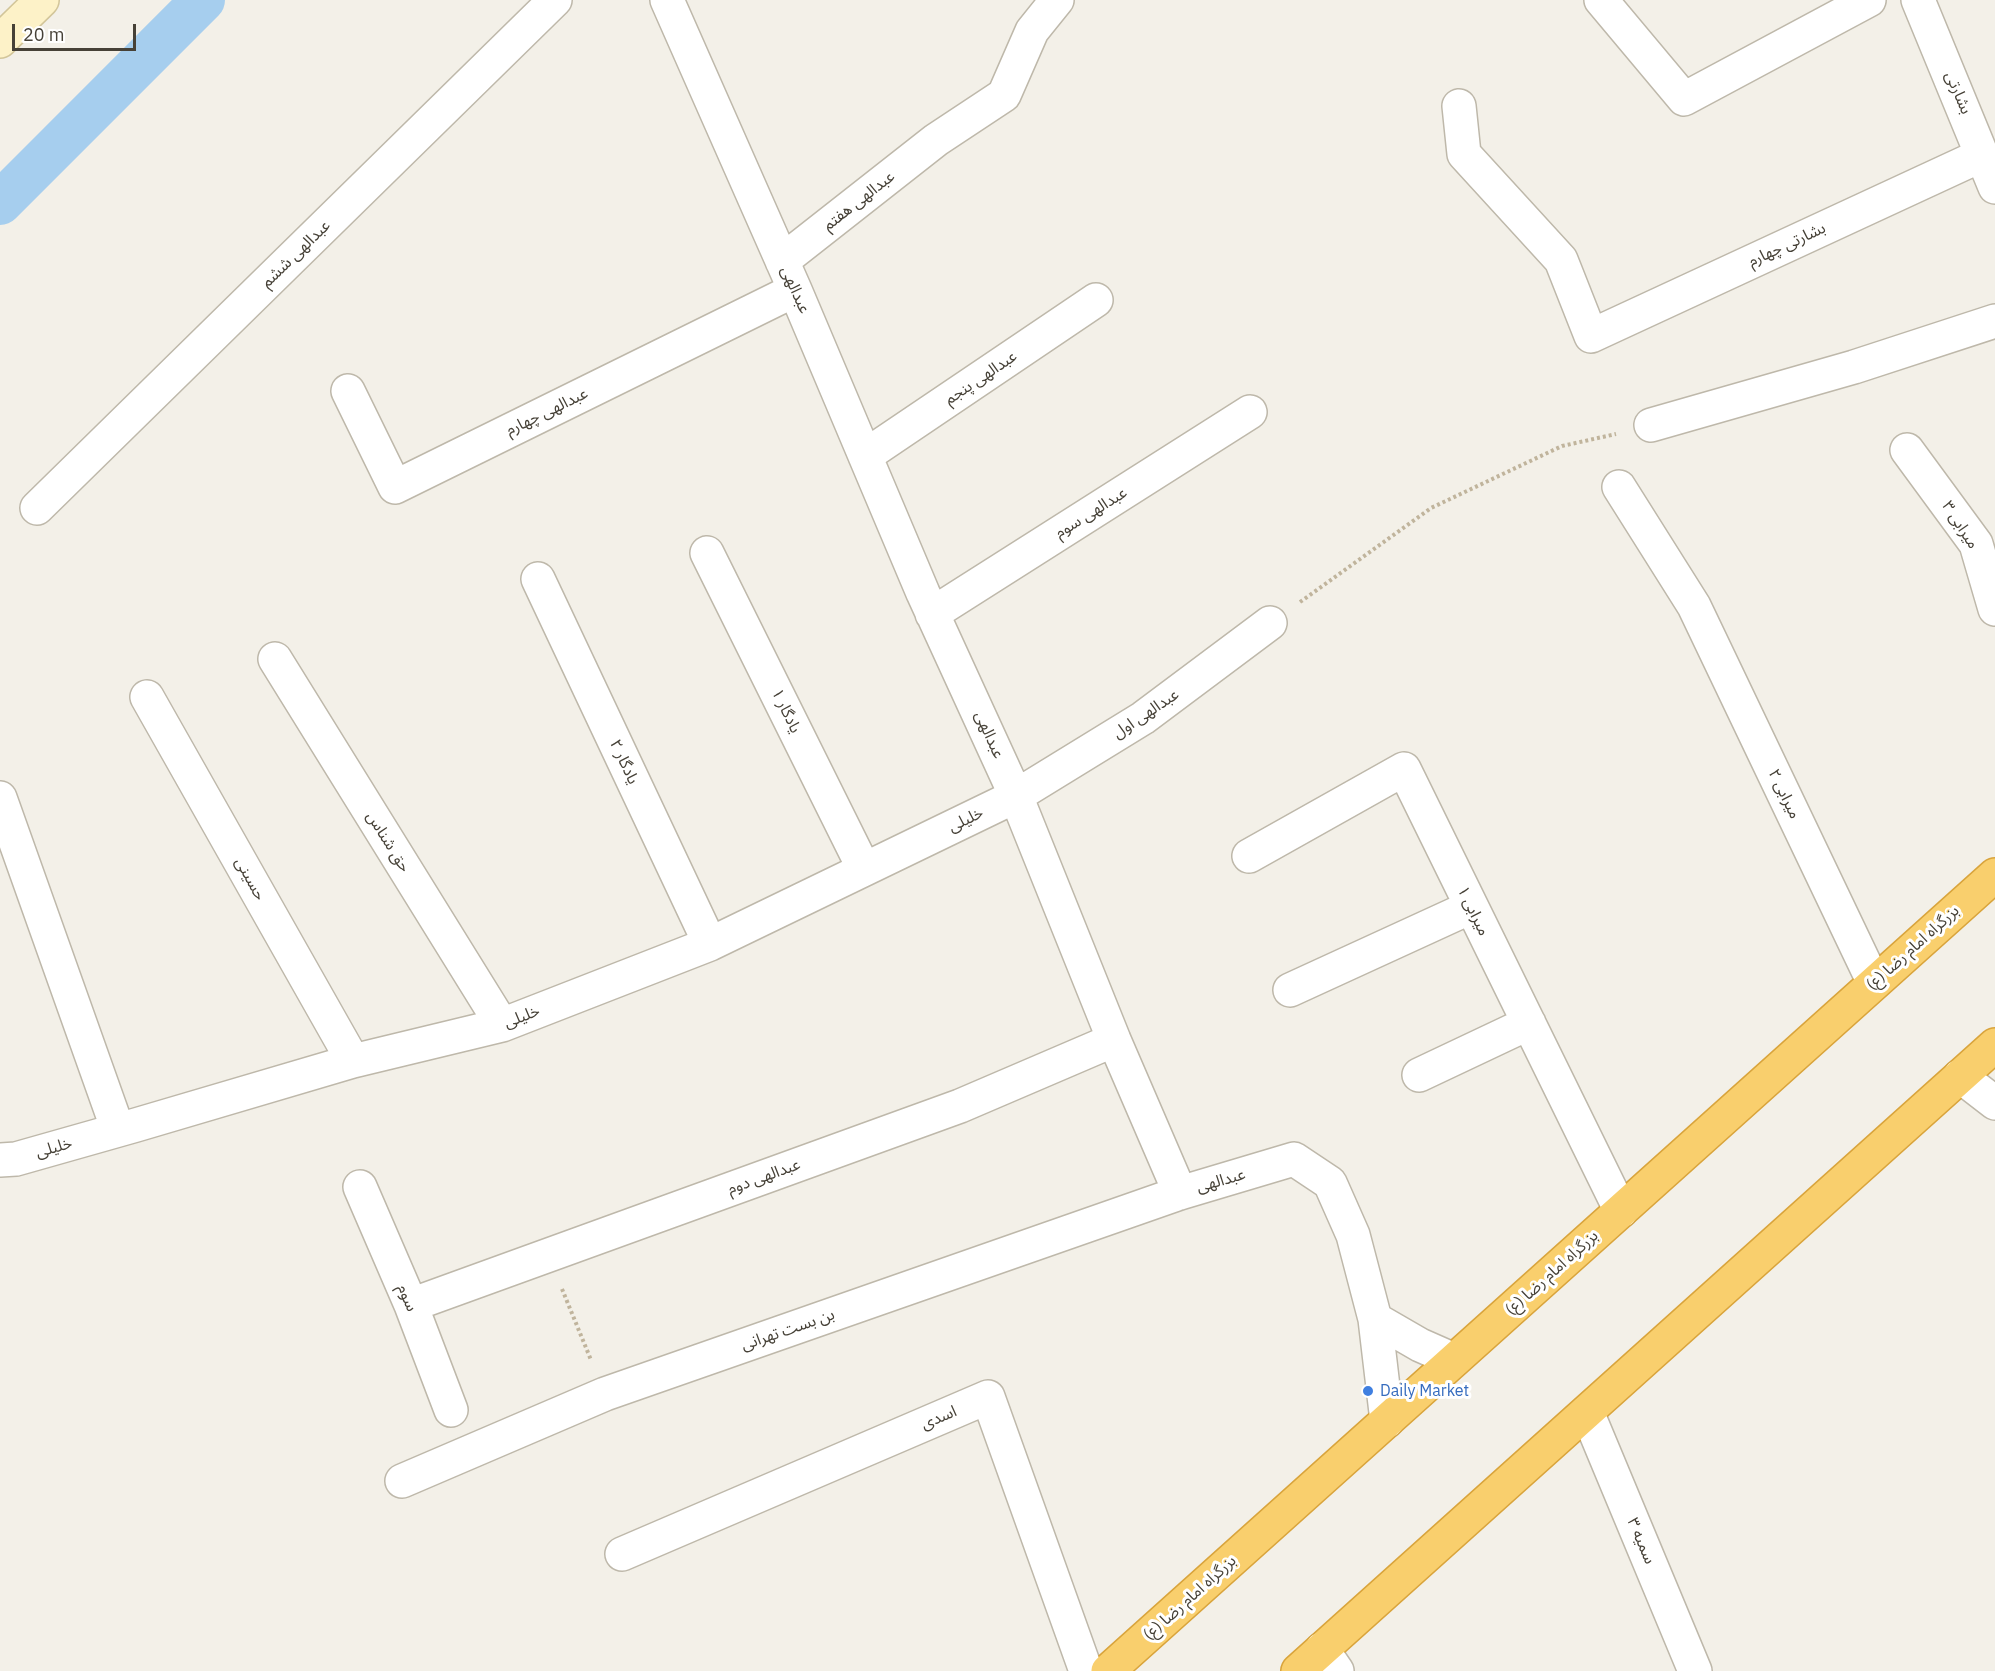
<!DOCTYPE html>
<html>
<head>
<meta charset="utf-8">
<style>
  body { margin:0 }
  #map { position:relative; width:1995px; height:1671px; overflow:hidden; background:#f3f0e8; font-family:"IBM Plex Sans",sans-serif }
  canvas { display:block }
  .scale { position:absolute; left:12px; top:24px; width:124px; height:27px; box-sizing:border-box; border:3px solid #464137; border-top:0; padding-left:8px; font-size:18px; line-height:21px; white-space:nowrap; color:#464137; -webkit-text-stroke:4px #fff; paint-order:stroke }
</style>
</head>
<body>
<div id="map">
<canvas width="1995" height="1671"></canvas>
<div class="scale">20 m</div>
</div>
<script>
const ctx = document.querySelector('canvas').getContext('2d');
ctx.lineJoin = 'round';
const toPath = rows => new Path2D(rows.map(r => 'M' + r).join(''));
function trace(path, color, width, dash) { ctx.strokeStyle = color; ctx.lineWidth = width; ctx.lineCap = dash ? 'butt' : 'round'; ctx.setLineDash(dash || []); ctx.stroke(path); }
function drawText(font, color, halo, rows, align = 'center') {
  ctx.font = font + ' "IBM Plex Sans","Noto Sans Arabic",sans-serif'; ctx.lineWidth = 6; ctx.setLineDash([]); ctx.textBaseline = 'middle'; ctx.strokeStyle = halo; ctx.fillStyle = color; for (const [text, x, y, turn = 0] of rows) {
    ctx.save(); ctx.translate(x, y); ctx.rotate((+turn || 0) * Math.PI / 180); ctx.textAlign = isNaN(turn) ? turn : align; if (halo) ctx.strokeText(text, 0, 0); ctx.fillText(text, 0, 0); ctx.restore();
  }
}
trace(toPath([
  [0,203,203,0]
]), '#a6ceee', 44);
const street = toPath([
  [667,0,795,290,923,593,1016,796,1114,1040,1180,1193],
  [1601,0,1684,99,1869,0],
  [1918,0,1995,187],
  [1459,106,1464,154,1561,260,1591,336,1982,155],
  [782,261,936,140,1004,95,1032,31,1057,0],
  [348,391,395,487,795,290],
  [1651,425,1854,367,1995,321],
  [1907,450,1976,544,1995,609],
  [865,456,1096,300],
  [1619,487,1694,606,1874,983],
  [37,508,555,0],
  [707,553,864,869],
  [538,579,710,944],
  [932,614,1250,412],
  [275,659,502,1025],
  [147,697,353,1061],
  [0,798,118,1130],
  [1249,856,1404,769,1621,1211],
  [1290,990,1471,907],
  [1419,1075,1529,1023],
  [1960,1076,1995,1103],
  [0,1160,16,1159,136,1125,353,1061,502,1025,710,944,1016,796,1143,718,1270,623],
  [360,1187,411,1305,451,1410],
  [411,1305,960,1106,1114,1040],
  [1375,1319,1420,1345,1454,1360],
  [1587,1412,1695,1671],
  [402,1481,605,1394,1180,1193,1294,1159,1330,1183,1353,1235,1375,1319,1387,1421],
  [622,1554,988,1397,1086,1671],
  [1322,1649,1337,1671]
]);
const secondary = toPath([
  [0,41,42,0]
]);
const highway = toPath([
  [1108,1671,1995,875],
  [1298,1671,1995,1045]
]);
trace(street, '#beb8aa', 36);
trace(secondary, '#d2c599', 36);
trace(highway, '#d9a43c', 36);
trace(toPath([
  [1300,602,1431,508,1562,446,1616,434],
  [562,1289,591,1360]
]), '#c0b49c', 4, [3, 3]);
trace(street, '#fff', 33);
trace(secondary, '#fdf2c8', 33);
trace(highway, '#f9cf6d', 33);
for (const [x, y, r, color] of [
  [1368,1391,6,"#3f7fe0"]
]) { const dot = new Path2D(); dot.arc(x, y, r, 0, 2 * Math.PI); ctx.fillStyle = color; ctx.fill(dot); trace(dot, '#fff', 2); }
drawText('16px', '#464137', '#fff', [
  ["بشارتی",1958,93,67],
  ["عبدالهی هفتم",859,201,-38],
  ["بشارتی چهارم",1787,245,-25],
  ["عبدالهی ششم",296,254,-44],
  ["عبدالهی",795,290,66],
  ["عبدالهی پنجم",981,378,-34],
  ["عبدالهی چهارم",547,412,-26],
  ["عبدالهی سوم",1091,513,-32],
  ["میرابی ۳",1960,525,57],
  ["یادگار ۱",786,711,64],
  ["عبدالهی اول",1146,714,-34],
  ["عبدالهی",989,735,66],
  ["یادگار ۲",624,762,65],
  ["میرابی ۲",1784,794,64],
  ["خلیلی",966,820,-26],
  ["حق شناس",388,842,58],
  ["حسینی",250,879,61],
  ["میرابی ۱",1473,911,64],
  ["بزرگراه امام رضا (ع)",1913,948,-42],
  ["خلیلی",522,1017,-21],
  ["خلیلی",54,1148,-16],
  ["عبدالهی دوم",764,1177,-20],
  ["عبدالهی",1221,1181,-16],
  ["بزرگراه امام رضا (ع)",1552,1273,-42],
  ["سوم",407,1298,67],
  ["بن بست تهرانی",788,1330,-19],
  ["اسدی",939,1418,-23],
  ["سمیه ۳",1641,1541,67],
  ["بزرگراه امام رضا (ع)",1190,1598,-42]
]);
drawText('16px', '#366cbe', '#fff', [
  ["Daily Market",1380,1391]
], 'left');
</script>
</body>
</html>
